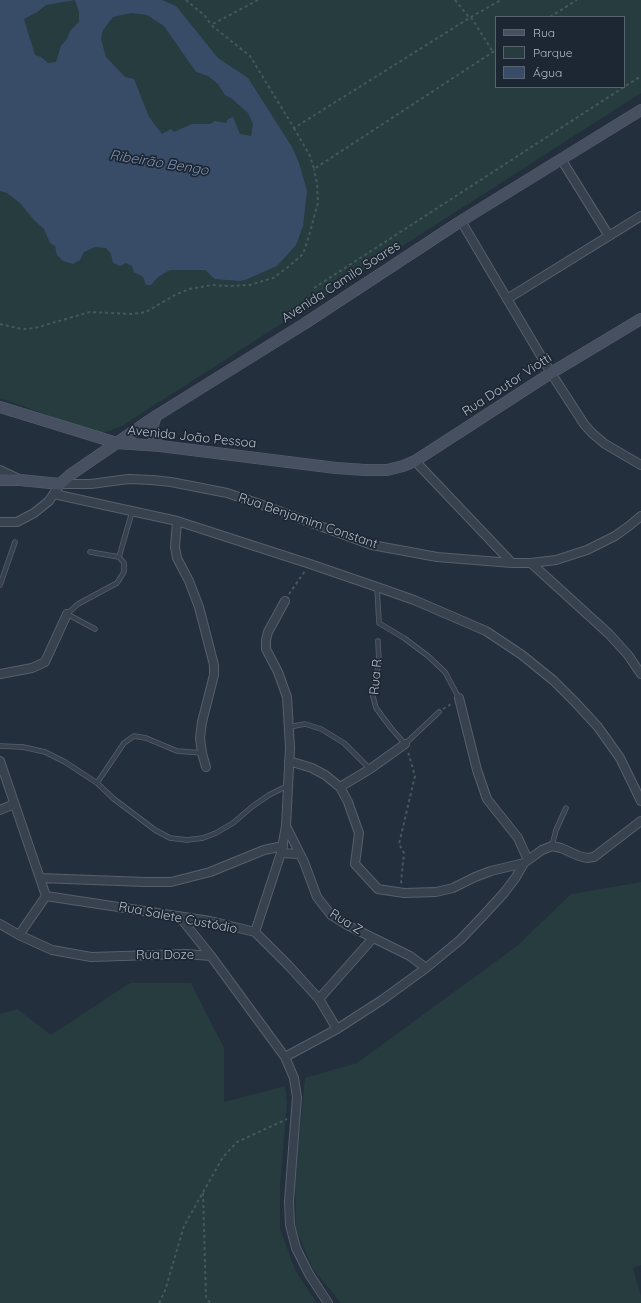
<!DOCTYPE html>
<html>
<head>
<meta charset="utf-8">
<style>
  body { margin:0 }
  #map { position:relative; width:641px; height:1303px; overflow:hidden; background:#242f3e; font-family:Quicksand,sans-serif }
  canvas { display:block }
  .legend { position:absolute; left:495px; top:16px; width:130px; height:72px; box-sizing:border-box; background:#1d2633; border:1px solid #59626f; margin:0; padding:5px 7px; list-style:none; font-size:12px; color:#b4bcc9 }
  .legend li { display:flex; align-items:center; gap:8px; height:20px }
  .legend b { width:20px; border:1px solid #59626f }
</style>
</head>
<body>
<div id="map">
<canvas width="641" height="1303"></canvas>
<ul class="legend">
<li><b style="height:5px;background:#465061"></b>Rua</li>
<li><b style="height:11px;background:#263c3f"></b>Parque</li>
<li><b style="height:11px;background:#394c67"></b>Água</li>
</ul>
</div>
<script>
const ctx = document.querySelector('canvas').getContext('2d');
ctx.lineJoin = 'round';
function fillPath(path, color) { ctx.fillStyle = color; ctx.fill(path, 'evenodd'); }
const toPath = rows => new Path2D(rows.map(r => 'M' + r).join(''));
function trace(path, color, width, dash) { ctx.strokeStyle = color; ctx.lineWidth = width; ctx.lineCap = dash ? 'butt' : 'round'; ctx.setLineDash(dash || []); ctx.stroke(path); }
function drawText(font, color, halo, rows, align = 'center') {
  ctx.font = font + ' Quicksand,sans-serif'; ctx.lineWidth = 3.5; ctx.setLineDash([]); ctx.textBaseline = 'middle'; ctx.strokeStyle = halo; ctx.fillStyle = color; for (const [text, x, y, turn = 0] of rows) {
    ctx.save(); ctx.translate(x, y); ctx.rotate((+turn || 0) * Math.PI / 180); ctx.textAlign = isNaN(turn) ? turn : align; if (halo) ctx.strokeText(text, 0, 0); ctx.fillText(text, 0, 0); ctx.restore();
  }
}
fillPath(toPath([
  [0,0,641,0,641,93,122,426,100,434,0,398],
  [496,17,624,17,624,87,496,87],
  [641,882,641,1265,633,1268,641,1296,641,1303,341,1303,313,1269,296,1229,295,1181,305,1078,357,1063,517,946,571,894],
  [130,983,191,983,224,1048,224,1102,285,1086,287,1103,280,1186,280,1229,296,1272,317,1303,0,1303,0,1014,17,1009,51,1035]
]), '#263c3f');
fillPath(toPath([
  [0,0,162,0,176,6,218,58,248,78,292,147,299,163,307,191,303,226,296,245,277,266,245,280,240,281,215,279,205,270,170,270,158,277,151,285,146,285,143,277,134,272,132,266,126,263,120,266,113,263,111,254,106,248,95,247,84,252,80,260,73,264,63,261,57,255,55,246,50,243,44,229,34,220,20,203,7,193,0,191],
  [75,0,79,12,79,22,70,31,67,39,61,46,56,62,48,63,41,57,35,55,24,19,37,12,46,5],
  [131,13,147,15,164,26,196,72,208,76,218,84,225,95,231,98,248,113,253,124,251,136,240,134,233,117,228,119,226,123,215,121,210,124,192,124,174,132,171,129,162,134,149,117,134,79,125,77,106,57,101,39,103,30,113,17]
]), '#394c67');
const lane = toPath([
  [90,552,119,557],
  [0,585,15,542],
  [377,587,379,623,404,638,428,656,445,672,459,698],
  [95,629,67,614,78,604,117,583,124,572,124,563,119,557,132,512],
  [378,641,379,663,372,693,376,708,391,728,405,744,439,712],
  [289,727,305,724,321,729,344,743,370,769],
  [0,746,23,747,45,752,65,762,97,783,114,799,155,830,170,838,187,840,203,838,216,833,233,823,253,806,269,795,287,786],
  [97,783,124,743,134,736,146,738,177,751,202,753],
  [552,846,556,830,566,808]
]);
const street = toPath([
  [561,159,609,236],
  [461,221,551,373,584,424,592,433,605,444,641,465],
  [507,299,641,216],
  [415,461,512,563],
  [0,470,19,479],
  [54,494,177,521,310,564,377,587,414,600,486,631,522,655,554,681,575,702,598,727,620,758,641,801],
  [177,521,175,547,177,558,189,581,199,607,214,665,214,675,202,722,200,738,202,753,206,767],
  [0,522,17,522,34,513,49,501,60,484,91,484,128,479,152,480,171,482,227,493,257,503,372,545,437,557,512,563,531,563,556,560,587,550,615,536,629,526,641,516],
  [531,563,609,634,628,655,641,674],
  [0,674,32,668,45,662,67,614],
  [459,698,477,770,487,799,518,838,528,860],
  [0,761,46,896],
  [289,761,312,768,325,775,340,787,348,802,359,833,355,864,378,889,404,893,436,892,453,888,475,877,491,871,524,863],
  [340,787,370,769,405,744],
  [0,810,14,804],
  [286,826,304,862,317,897,331,915,349,926,410,956,426,968],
  [281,853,300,854],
  [40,878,145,882,171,882,210,872,264,850,283,846],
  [179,916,211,956],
  [0,924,19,935,52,950,91,957,186,954,211,956,285,1057,294,1078,297,1097,289,1201,290,1225,296,1248,309,1274,328,1303],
  [255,932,281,853,286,826,290,748,287,697,278,672,266,649,266,640,268,632,285,601],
  [19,935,46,896,210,921,255,932,289,966,319,999,337,1029],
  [319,999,373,938],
  [285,1057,337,1029,382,1000,426,968,460,940,482,917,504,893,516,877,524,863,542,850,552,846,561,848,579,856,587,858,594,857,641,821]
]);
const secondary = toPath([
  [0,407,117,443,160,446,336,468,365,470,387,470,403,466,415,461,551,373,641,319],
  [156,416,153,425,153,432,154,438,160,446],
  [0,480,20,480,60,484,70,475,156,416,304,324,461,221,641,110]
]);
trace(lane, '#565f6c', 5.5);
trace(street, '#565f6c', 10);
trace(secondary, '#565f6c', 12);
trace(toPath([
  [186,0,205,16,211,25],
  [258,0,211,25,250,56,294,128,471,17,501,0],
  [455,0,468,16,471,17,493,52],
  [550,17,577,0],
  [294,128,310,156,314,169,496,50],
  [314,288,641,76],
  [0,324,22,329,35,328,90,312,132,314,146,312,175,295,189,289,212,285,229,286,250,285,273,278,288,267,303,254,309,236,318,202,317,184,314,169],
  [289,594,305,571],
  [443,709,451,704],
  [402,883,401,882,404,853,399,844,415,776,408,752],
  [203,1193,206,1297,210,1303],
  [159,1303,165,1291,184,1226,223,1157,237,1142,287,1119]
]), '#44595c', 2, [3, 3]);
trace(lane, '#38414e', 4);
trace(street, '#38414e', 8);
trace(secondary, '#465061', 11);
drawText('13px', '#b4bcc9', '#1d2633', [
  ["Avenida Camilo Soares",341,282,-33],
  ["Rua Doutor Viotti",507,385,-33],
  ["Avenida João Pessoa",192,437,6],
  ["Rua Benjamim Constant",308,521,19],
  ["Rua R",376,677,-85],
  ["Rua Salete Custódio",178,918,11],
  ["Rua Z",346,922,32],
  ["Rua Doze",165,955]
]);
drawText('italic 14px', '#7c92b1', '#1d2633', [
  ["Ribeirão Bengo",159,163,9]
]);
</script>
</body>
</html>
